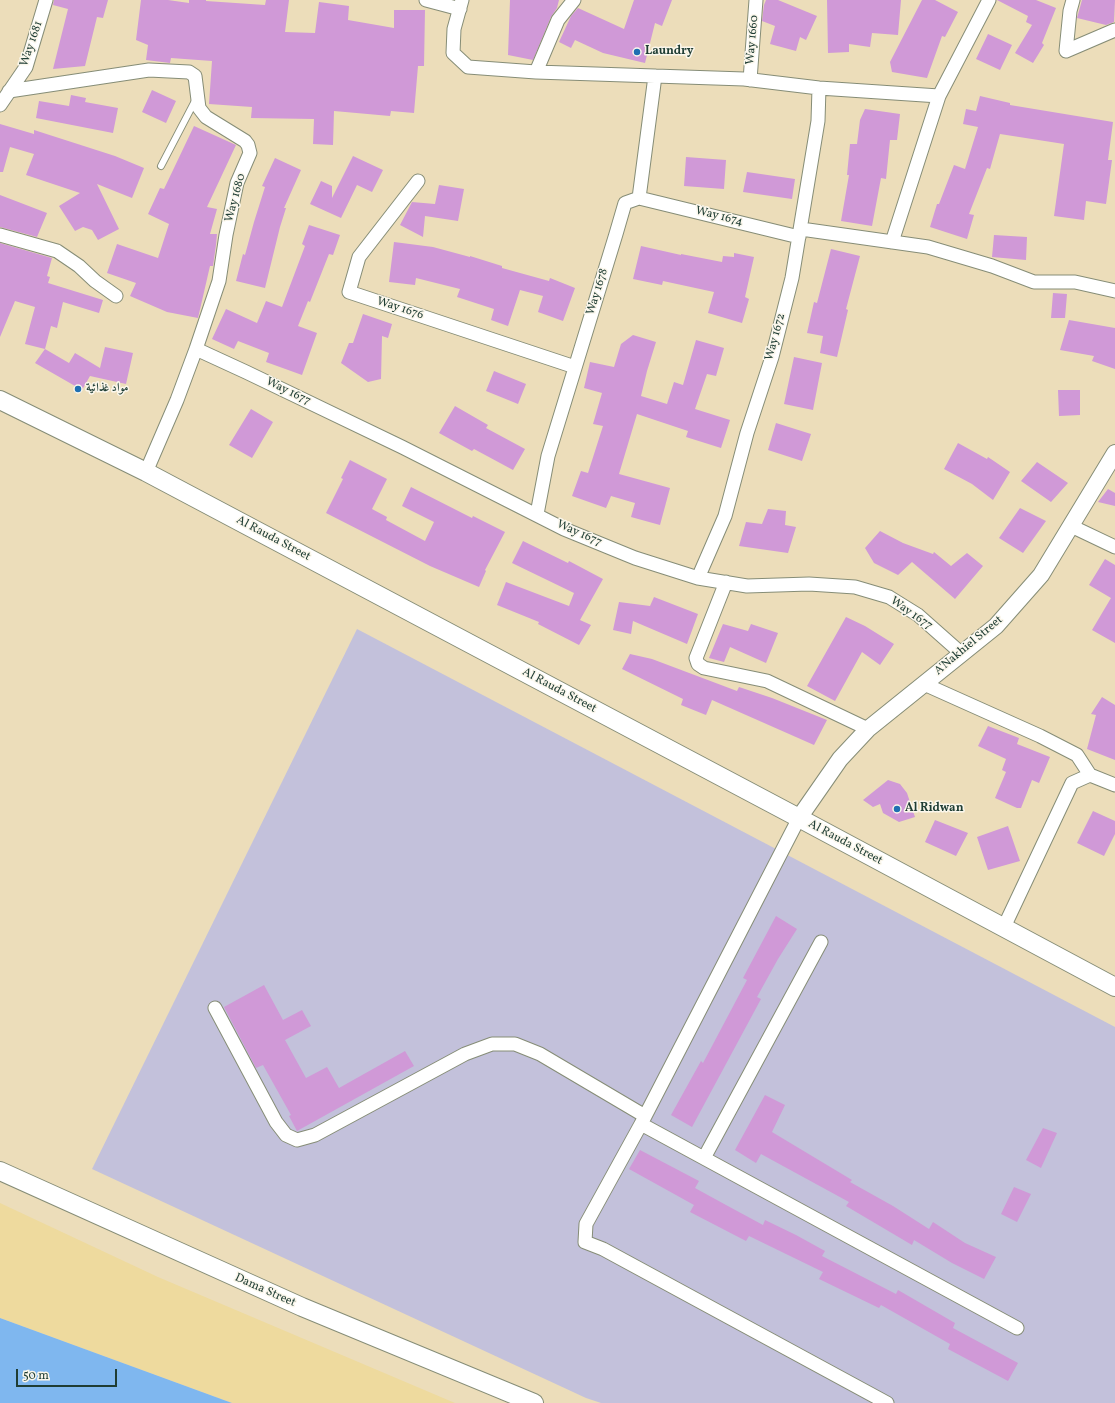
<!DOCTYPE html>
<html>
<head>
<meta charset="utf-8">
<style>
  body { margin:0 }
  #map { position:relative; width:1115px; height:1403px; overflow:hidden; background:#ecddba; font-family:Vollkorn,serif }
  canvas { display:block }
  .scale { position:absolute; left:16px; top:1369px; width:101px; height:18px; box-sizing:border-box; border:2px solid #1f3d34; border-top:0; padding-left:5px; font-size:12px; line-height:14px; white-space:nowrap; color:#1f3d34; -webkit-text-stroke:3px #fbf7ec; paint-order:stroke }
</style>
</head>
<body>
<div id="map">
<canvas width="1115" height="1403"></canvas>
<div class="scale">50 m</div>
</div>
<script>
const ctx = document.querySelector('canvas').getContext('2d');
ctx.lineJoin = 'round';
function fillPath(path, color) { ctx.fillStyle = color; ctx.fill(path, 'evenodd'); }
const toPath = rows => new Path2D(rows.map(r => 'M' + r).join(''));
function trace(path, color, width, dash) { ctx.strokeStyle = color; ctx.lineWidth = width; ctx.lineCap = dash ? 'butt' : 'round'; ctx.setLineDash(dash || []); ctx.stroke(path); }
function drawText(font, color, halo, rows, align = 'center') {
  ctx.font = font + ' Vollkorn,Amiri,serif'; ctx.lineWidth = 3; ctx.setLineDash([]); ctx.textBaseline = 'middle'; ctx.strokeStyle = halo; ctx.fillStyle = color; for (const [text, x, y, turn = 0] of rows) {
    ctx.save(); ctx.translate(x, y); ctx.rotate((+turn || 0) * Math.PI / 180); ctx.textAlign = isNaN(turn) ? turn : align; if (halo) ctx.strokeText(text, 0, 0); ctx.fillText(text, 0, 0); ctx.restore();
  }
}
fillPath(toPath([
  [357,629,1115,1027,1115,1403,601,1403,586,1398,92,1169]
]), '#c3c1db');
fillPath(toPath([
  [0,1203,158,1277,455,1403,232,1403,0,1318]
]), '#eeda9e');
fillPath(toPath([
  [0,1318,232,1403,0,1403]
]), '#7fb7ef');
fillPath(toPath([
  [54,0,108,0,103,18,97,17,85,66,53,69,68,9,53,5],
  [141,0,168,0,189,3,189,0,206,0,206,1,265,5,266,0,289,0,285,32,315,33,319,2,349,6,348,20,394,28,394,10,425,10,424,66,418,66,414,113,391,111,390,116,334,111,333,145,313,144,314,119,251,118,252,107,209,104,212,61,171,58,170,63,146,60,148,45,136,40],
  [510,0,559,0,557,8,551,17,533,60,508,55],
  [634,0,672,0,662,26,655,23,645,63,603,53,575,40,571,48,559,42,571,16,578,8,624,29],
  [766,0,778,0,817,16,806,40,800,37,796,51,770,44,775,26,762,21,764,5],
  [827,0,901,0,898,35,872,33,870,47,849,44,849,52,828,53],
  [922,0,935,0,958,12,945,37,942,36,927,78,892,72,890,62],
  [997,0,1036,0,1056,8,1042,43,1044,45,1033,63,1015,53,1032,25,1026,22,1028,16],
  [1082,0,1115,0,1114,22,1106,25,1077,18],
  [988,34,1012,45,1000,70,976,59],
  [152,90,176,101,166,123,142,112],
  [71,95,86,98,85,102,118,108,113,133,36,118,39,101,69,106],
  [980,96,1010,103,1010,105,1113,122,1108,160,1112,160,1106,204,1086,201,1084,220,1054,216,1064,144,1000,134,990,169,987,168,969,214,974,215,967,239,930,227,937,204,939,204,954,165,965,169,978,127,963,124,966,109,976,111],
  [865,109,900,114,897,140,890,140,886,179,881,178,872,226,841,221,849,175,847,175,850,144,857,144,860,120],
  [0,124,34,134,34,130,115,156,144,168,132,198,97,184,119,229,98,240,92,230,83,227,75,231,59,206,80,193,26,175,34,154,10,147,3,172,0,172],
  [194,126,236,145,207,207,217,209,210,234,217,234,216,245,213,266,210,266,198,318,167,312,130,296,136,283,107,273,117,244,158,258,169,224,148,214,160,188,164,189],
  [353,156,383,170,372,192,357,185,341,218,310,204,321,181,332,186,332,198],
  [686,157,726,160,724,189,684,186],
  [275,158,301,170,284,208,286,208,280,227,265,288,236,281,243,254,245,255,254,222,265,187,262,186],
  [747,172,795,179,792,199,743,192],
  [439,185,464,189,458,221,425,216,423,237,400,225,412,202,435,204],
  [0,195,47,213,37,237,0,227],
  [309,225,340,235,333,255,329,254,310,302,308,301,298,326,317,333,302,375,266,362,269,353,238,341,234,349,212,339,226,309,257,323,266,301,282,307,305,246,302,244],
  [994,235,1027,237,1026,260,992,257],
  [394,242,433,247,470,257,470,256,502,266,502,268,549,281,550,278,575,288,563,321,538,312,543,296,520,290,508,326,491,320,494,309,457,297,460,289,416,278,415,285,389,282],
  [0,243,52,258,47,276,50,277,48,283,103,300,99,313,63,302,57,328,51,326,45,349,25,344,35,307,15,301,0,337],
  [641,246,681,255,681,254,722,262,723,256,734,257,734,253,754,257,745,297,749,299,742,323,708,313,714,292,663,281,662,285,633,279],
  [831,249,860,256,846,309,848,310,837,357,820,353,823,336,807,333,814,302,817,303],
  [1053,293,1067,294,1065,318,1051,318],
  [363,314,392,324,388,338,382,336,381,379,368,382,341,363,349,343,353,343],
  [1069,320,1115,328,1115,369,1092,361,1094,356,1060,350],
  [633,335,656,342,647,371,641,396,667,404,674,382,683,385,696,340,724,348,716,376,707,374,695,409,730,420,721,448,686,437,688,431,637,414,619,474,670,488,660,525,631,517,635,503,611,496,606,508,572,496,581,471,588,473,603,426,593,424,602,393,584,388,590,362,614,367,621,344],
  [105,347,133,353,126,384,90,376,82,390,35,363,45,349,69,363,75,353,100,368],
  [794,357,822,363,813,410,784,404],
  [494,371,526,384,518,404,486,391],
  [1058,390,1080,390,1080,415,1059,416],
  [455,406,488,425,486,428,525,449,513,470,474,449,472,451,439,433],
  [251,409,273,422,252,458,229,445],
  [776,423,811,434,802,461,768,450],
  [958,443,987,459,988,457,1010,472,993,500,972,484,944,469],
  [350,460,387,479,372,509,387,517,386,520,425,541,434,522,402,506,411,487,472,518,473,516,505,532,485,570,486,571,479,587,430,566,326,513,343,479,341,478],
  [1037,462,1068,483,1051,502,1021,481],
  [1108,489,1115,493,1115,506,1098,502],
  [1020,508,1046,521,1023,553,999,538],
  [768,509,786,511,785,525,796,527,788,553,739,546,746,522,762,524],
  [880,531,903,543,933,554,934,552,951,566,967,553,983,566,955,599,912,562,898,575,874,563,865,548],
  [523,541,568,563,569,561,603,579,580,620,591,625,579,645,538,624,539,622,497,605,506,582,569,606,574,593,512,563],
  [1105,559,1115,565,1115,643,1092,630,1111,598,1089,585],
  [654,597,698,614,687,644,633,621,631,634,613,630,619,602,650,606],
  [846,617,865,626,894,644,880,665,862,652,835,701,807,686],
  [723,624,748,631,751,624,778,633,766,663,730,647,724,662,709,658],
  [630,654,652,659,737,691,739,687,772,698,827,720,814,745,712,700,706,715,681,705,683,699,622,669],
  [1102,697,1115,705,1115,760,1087,749,1096,715,1091,714],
  [988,726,1019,738,1017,744,1050,757,1039,783,1032,780,1021,808,1017,808,995,798,1006,772,1002,770,1006,759,978,746],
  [888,780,900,784,907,793,915,817,899,822,883,813,880,804,873,807,863,800],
  [1093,811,1115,821,1115,834,1104,856,1077,843],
  [935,820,968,833,956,856,925,842],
  [1008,826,1020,861,988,870,977,837],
  [776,916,797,929,778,959,757,997,761,999,692,1127,671,1115,701,1061,703,1063,747,980,743,978],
  [264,985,283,1020,302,1010,311,1026,285,1040,306,1078,327,1067,339,1088,405,1051,414,1066,297,1131,289,1116,291,1115,263,1065,256,1068,224,1007],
  [765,1095,785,1105,772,1132,852,1180,850,1182,893,1206,929,1229,933,1222,965,1243,996,1257,984,1279,952,1263,914,1240,912,1245,846,1206,849,1202,761,1154,756,1163,735,1150],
  [1043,1128,1057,1133,1041,1168,1026,1160],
  [640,1150,699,1181,695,1188,726,1205,763,1225,765,1220,796,1235,825,1251,822,1256,896,1294,898,1290,955,1323,953,1328,1018,1363,1008,1381,948,1349,950,1344,881,1305,879,1308,819,1279,823,1272,749,1236,746,1241,690,1212,694,1205,629,1169],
  [1014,1187,1031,1194,1017,1222,1001,1214]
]), '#d099d7');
const service = toPath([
  [161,166,196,99]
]);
const minor = toPath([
  [426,0,460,9],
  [462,0,454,29,453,53,468,67,536,72,744,79,819,88,939,96],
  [1073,0,1070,11,1066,51,1115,30],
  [536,72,558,20,574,0],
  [750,80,756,0],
  [9,91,149,70,189,72,195,76,199,108,206,117,245,141,248,145,250,153,237,183,226,235,219,281,196,349,177,400,146,472],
  [0,105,26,67,46,0],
  [418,181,359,257,349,292,575,367],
  [639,198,799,237],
  [801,229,928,247,992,266,1034,282,1075,282,1115,291],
  [0,235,57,251,79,266,95,281,116,296],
  [892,242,939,96,989,0],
  [196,349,246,372,402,447,564,529,635,558,698,578,747,586,809,584,855,587,889,597,918,615,962,654],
  [537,514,548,456,616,234,625,203,639,198,655,76],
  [1071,526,1115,547],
  [698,578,725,516,747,433,772,357,792,278,818,121,819,88],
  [726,582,696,658,698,664,704,668,767,681,868,729],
  [924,684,1040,736,1077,755,1090,775,1115,785],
  [799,818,641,1124,1017,1328],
  [1004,927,1072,783,1090,775],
  [215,1008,276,1122,286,1135,297,1140,315,1135,465,1054,492,1044,515,1044,540,1054,645,1116],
  [641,1124,586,1224,585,1242,603,1249,887,1403],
  [704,1158,821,942]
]);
const tertiary = toPath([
  [799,818,840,759,868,729,996,626,1041,575,1115,453]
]);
const secondary = toPath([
  [0,400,146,472,799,818,1115,987],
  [0,1171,302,1307,534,1403]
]);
trace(service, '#868d77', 8);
trace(minor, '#868d77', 15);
trace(tertiary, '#868d77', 18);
trace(secondary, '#868d77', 20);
trace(service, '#fff', 6);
trace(minor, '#fff', 13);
trace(tertiary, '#fff', 16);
trace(secondary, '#fff', 18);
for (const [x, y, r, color] of [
  [637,52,4,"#1f6fb2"],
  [78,389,4,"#1f6fb2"],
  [897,809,4,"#1f6fb2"]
]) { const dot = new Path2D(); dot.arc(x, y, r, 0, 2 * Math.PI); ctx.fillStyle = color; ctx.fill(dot); trace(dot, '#fbf7ec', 1.5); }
drawText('12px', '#1f3d34', '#fbf7ec', [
  ["Way 1660",753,40,-85],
  ["Way 1681",32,44,-71],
  ["Way 1680",236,198,-75],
  ["Way 1674",719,217,14],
  ["Way 1678",598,292,-73],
  ["Way 1676",400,309,18],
  ["Way 1672",776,337,-75],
  ["Way 1677",288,392,26],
  ["Way 1677",579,534,24],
  ["Al Rauda Street",273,539,28],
  ["Way 1677",911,614,35],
  ["A'Nakhiel Street",969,646,-40],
  ["Al Rauda Street",559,691,28],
  ["Al Rauda Street",845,843,28],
  ["Dama Street",265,1291,24]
]);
drawText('bold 12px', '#1f3d34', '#fbf7ec', [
  ["Laundry",645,52],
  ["مواد غذائية",86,389],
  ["Al Ridwan",905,809]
], 'left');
</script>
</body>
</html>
